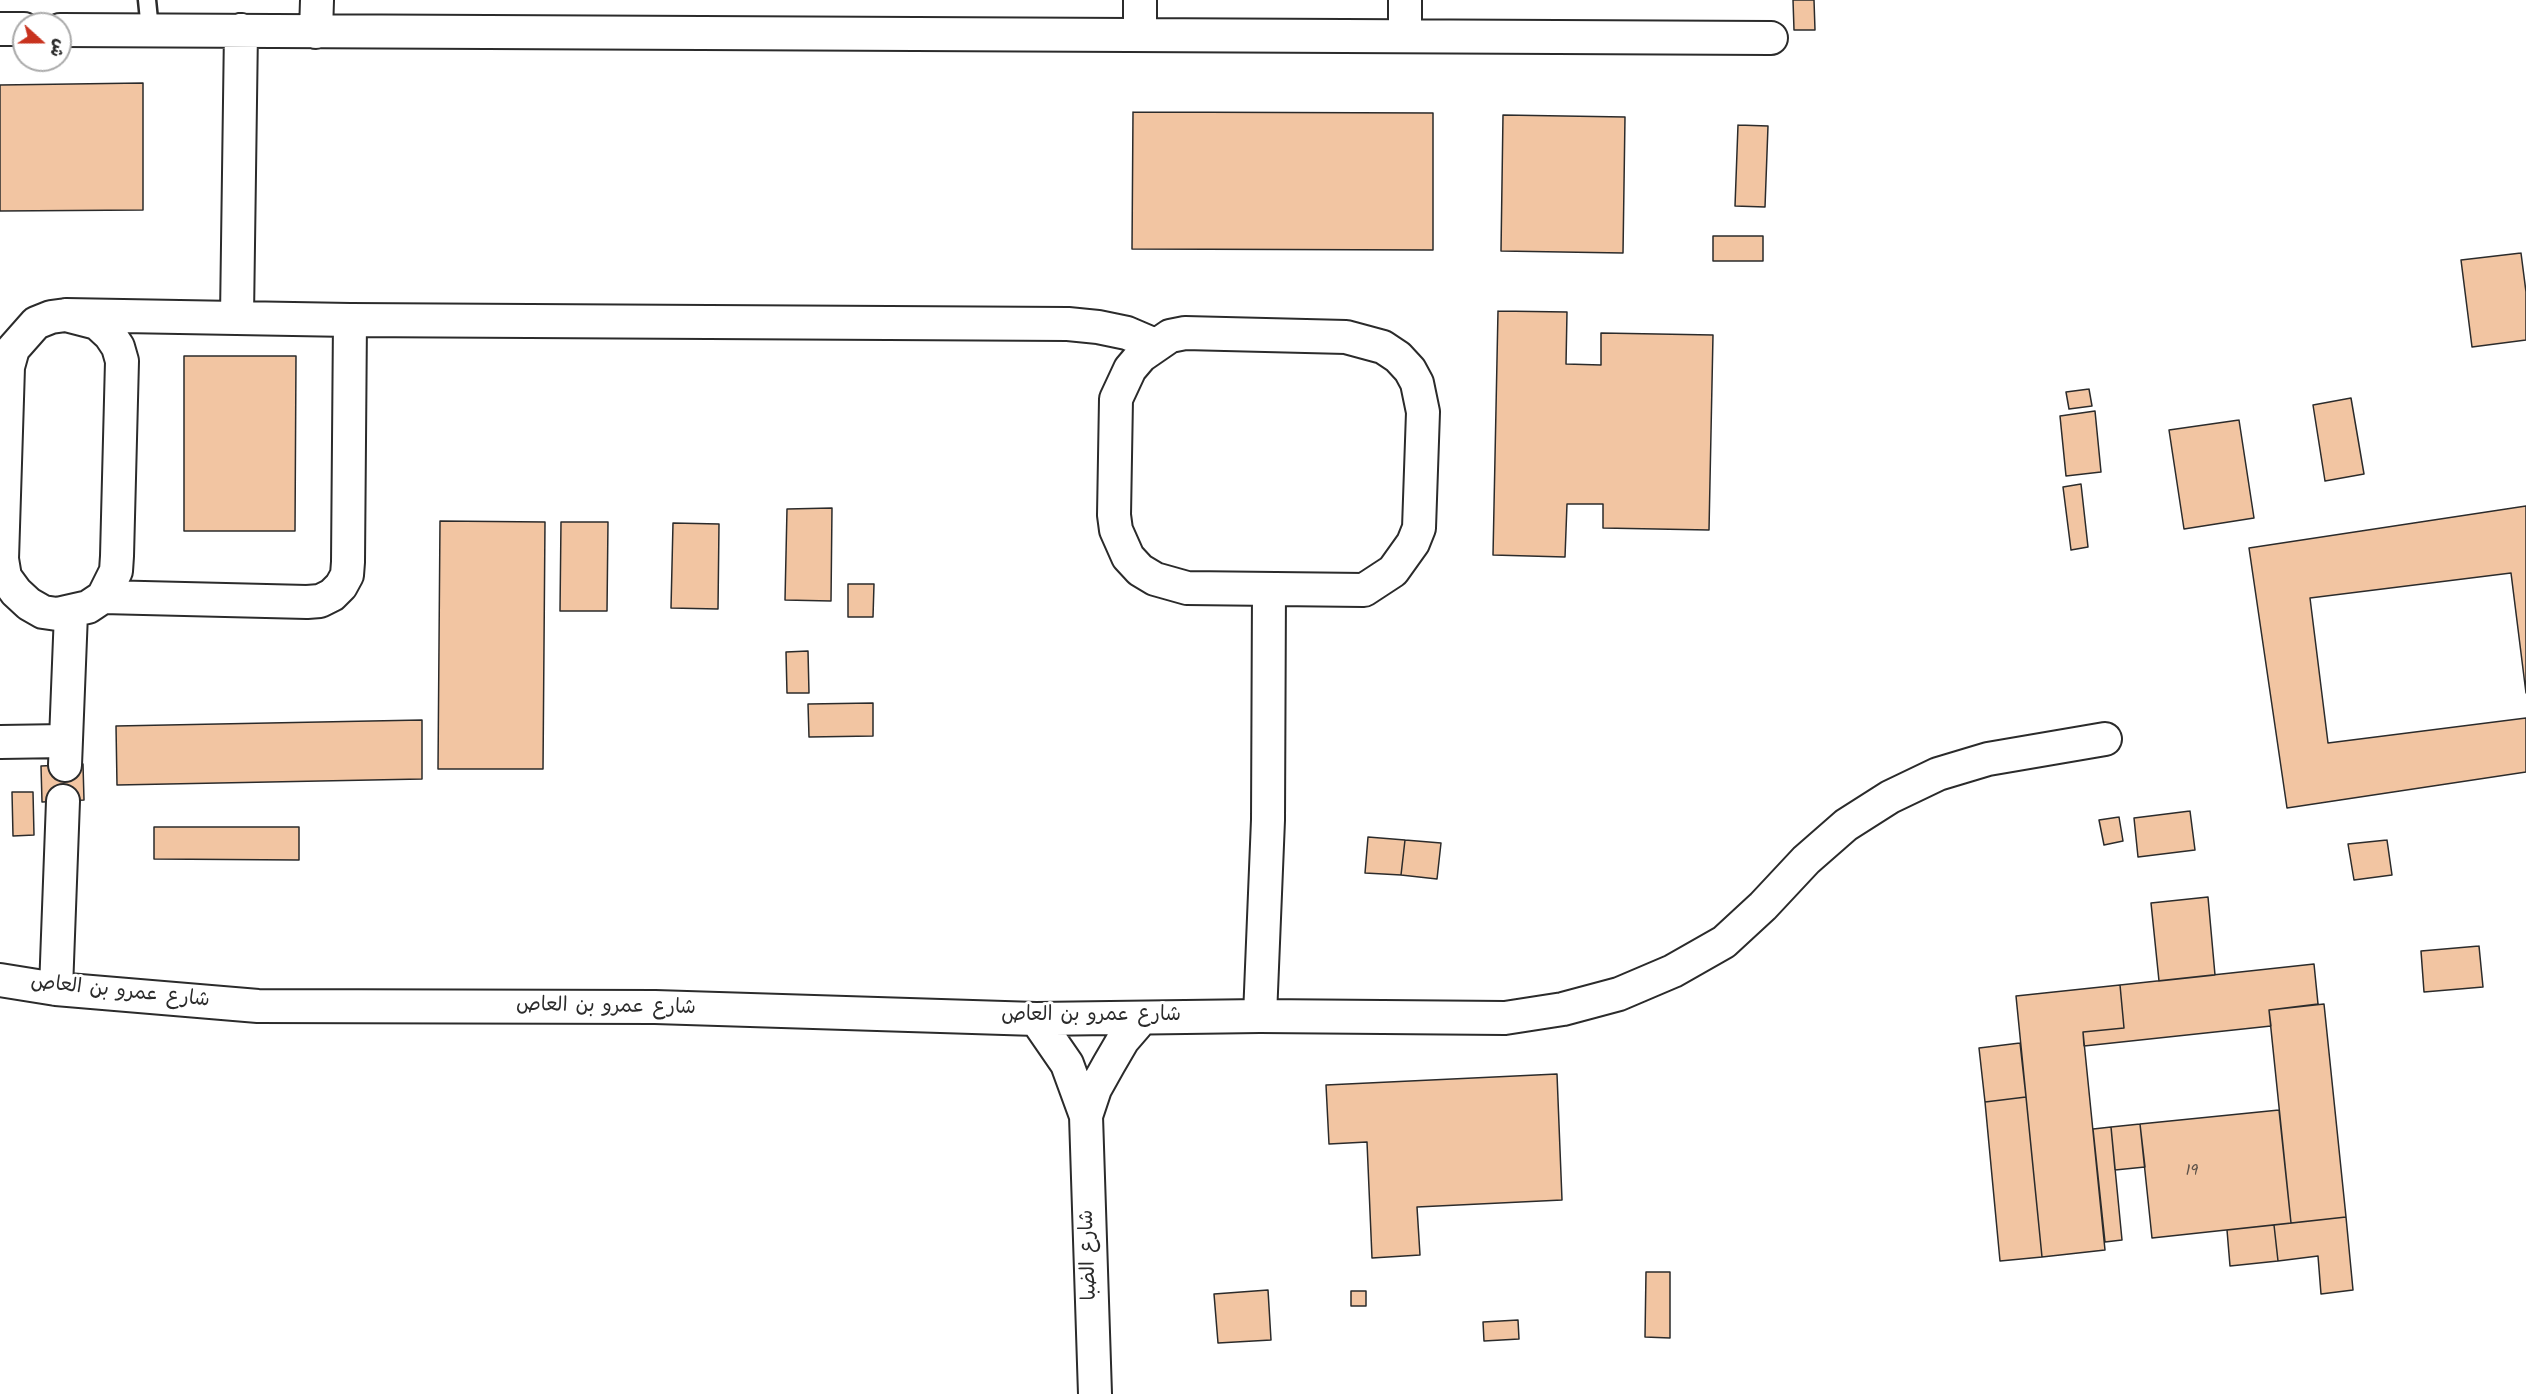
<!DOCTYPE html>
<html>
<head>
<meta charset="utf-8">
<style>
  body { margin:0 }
  #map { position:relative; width:2526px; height:1394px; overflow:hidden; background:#fff; font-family:Kalam,"Playpen Sans Arabic",sans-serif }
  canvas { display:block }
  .north { position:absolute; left:12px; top:12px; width:60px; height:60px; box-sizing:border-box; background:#fff; border:2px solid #aaa; border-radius:50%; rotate:111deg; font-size:16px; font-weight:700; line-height:24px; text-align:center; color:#2b2b2b }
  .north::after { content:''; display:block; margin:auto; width:21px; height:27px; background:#c8321e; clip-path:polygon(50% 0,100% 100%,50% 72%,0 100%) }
</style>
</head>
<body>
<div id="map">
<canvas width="2526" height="1394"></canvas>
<div class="north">ش</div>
</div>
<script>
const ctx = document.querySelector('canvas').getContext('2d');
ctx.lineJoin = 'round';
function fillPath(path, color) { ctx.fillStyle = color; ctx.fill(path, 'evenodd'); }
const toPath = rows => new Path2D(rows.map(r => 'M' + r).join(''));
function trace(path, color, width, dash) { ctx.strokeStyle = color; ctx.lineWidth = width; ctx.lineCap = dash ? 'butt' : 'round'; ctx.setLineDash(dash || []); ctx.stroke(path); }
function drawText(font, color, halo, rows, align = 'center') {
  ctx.font = font + ' Kalam,"Playpen Sans Arabic",sans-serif'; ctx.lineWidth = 6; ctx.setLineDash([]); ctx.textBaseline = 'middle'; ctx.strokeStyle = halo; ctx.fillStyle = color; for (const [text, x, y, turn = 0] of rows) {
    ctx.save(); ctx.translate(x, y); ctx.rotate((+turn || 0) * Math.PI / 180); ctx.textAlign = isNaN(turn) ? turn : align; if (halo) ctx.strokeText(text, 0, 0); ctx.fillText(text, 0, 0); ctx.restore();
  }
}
const building = toPath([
  [1793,0,1814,0,1815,30,1794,30,1793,0],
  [143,83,143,210,0,211,0,85,143,83],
  [1133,112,1433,113,1433,250,1132,249,1133,112],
  [1503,115,1625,117,1623,253,1501,251,1503,115],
  [1738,125,1768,126,1765,207,1735,206,1738,125],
  [1713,236,1763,236,1763,261,1713,261,1713,236],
  [2521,253,2526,292,2526,340,2472,347,2461,260,2521,253],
  [1498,311,1567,312,1566,364,1601,365,1601,333,1713,335,1709,530,1603,528,1603,504,1567,504,1565,557,1493,555,1498,311],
  [184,356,296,356,295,531,184,531,184,356],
  [2089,389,2092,406,2069,409,2066,392,2089,389],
  [2351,398,2364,474,2325,481,2313,405,2351,398],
  [2095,411,2101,472,2066,476,2060,416,2095,411],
  [2239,420,2254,518,2184,529,2169,430,2239,420],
  [2081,484,2088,547,2071,550,2063,487,2081,484],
  [2526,506,2526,693,2511,573,2310,598,2328,743,2526,718,2526,772,2287,808,2249,548,2526,506],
  [832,508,831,601,785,600,787,509,832,508],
  [440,521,545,522,543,769,438,769,440,521],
  [561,522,608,522,607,611,560,611,561,522],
  [673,523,719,524,718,609,671,608,673,523],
  [848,584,874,584,873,617,848,617,848,584],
  [808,651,809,693,787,693,786,652,808,651],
  [873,703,873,736,809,737,808,704,873,703],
  [422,720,422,779,117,785,116,726,422,720],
  [83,764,84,800,42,802,41,766,83,764],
  [12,792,33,792,34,835,13,836,12,792],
  [2190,811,2195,850,2138,857,2134,818,2190,811],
  [2119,817,2123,841,2104,845,2099,820,2119,817],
  [154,827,299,827,299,860,154,859,154,827],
  [1368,837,1405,840,1401,875,1365,873,1368,837],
  [1405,840,1441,843,1437,879,1401,875,1405,840],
  [2387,840,2392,875,2354,880,2348,844,2387,840],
  [2208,897,2215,975,2159,981,2151,903,2208,897],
  [2479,946,2483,987,2424,992,2421,951,2479,946],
  [2314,964,2318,1004,2269,1010,2271,1026,2084,1046,2083,1032,2124,1028,2120,985,2314,964],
  [2120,985,2124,1028,2083,1032,2105,1250,2042,1257,2016,996,2120,985],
  [2324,1004,2346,1217,2291,1223,2269,1010,2324,1004],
  [2020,1043,2026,1097,1985,1102,1979,1048,2020,1043],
  [1557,1074,1562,1200,1417,1207,1420,1255,1372,1258,1367,1142,1329,1144,1326,1085,1557,1074],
  [2026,1097,2042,1257,2000,1261,1985,1102,2026,1097],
  [2279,1110,2291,1223,2152,1238,2140,1124,2279,1110],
  [2140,1124,2145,1167,2115,1170,2111,1127,2140,1124],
  [2111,1127,2122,1240,2105,1242,2093,1129,2111,1127],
  [2346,1217,2353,1290,2321,1294,2318,1256,2278,1261,2274,1225,2346,1217],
  [2274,1225,2278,1261,2230,1266,2227,1230,2274,1225],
  [1646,1272,1670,1272,1670,1338,1645,1337,1646,1272],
  [1268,1290,1271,1340,1218,1343,1214,1294,1268,1290],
  [1351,1291,1366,1291,1366,1306,1351,1306,1351,1291],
  [1518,1320,1519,1339,1484,1341,1483,1322,1518,1320]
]);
fillPath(building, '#f2c5a2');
trace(building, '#2b2b2b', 1.5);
const service = toPath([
  [147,0,150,30]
]);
const minor = toPath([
  [0,29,24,29],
  [60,30,1771,38],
  [316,32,317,0],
  [1140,34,1140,0],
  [1405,35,1405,0],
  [66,315,350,320,1068,324,1098,327,1127,333,1155,345],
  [66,315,97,323,110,335,118,347,122,361,117,556,116,571,103,597,88,607,57,614,43,612,29,604,16,592,5,577,2,559,8,367,13,349,36,323,51,317,66,315],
  [237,316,241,30],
  [1185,333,1346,337,1383,347,1398,357,1410,370,1417,383,1423,412,1419,528,1413,543,1393,571,1364,590,1187,588,1155,579,1140,570,1128,557,1116,530,1114,515,1116,399,1130,369,1141,356,1170,336,1185,333],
  [103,597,307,602,320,601,332,595,341,586,347,575,348,562,350,320],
  [0,742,65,741],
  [65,765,71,613],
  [0,980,56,989,258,1006,655,1007,1036,1019,1260,1016,1505,1018,1563,1009,1619,994,1673,971,1724,942,1763,906,1806,860,1846,825,1890,797,1938,774,1988,759,2105,739],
  [56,989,63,801],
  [1260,1016,1268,820,1269,589],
  [1036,1019,1067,1064,1086,1116,1095,1394],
  [1086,1116,1095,1089,1109,1064,1123,1040,1142,1018]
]);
trace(service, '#2b2b2b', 21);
trace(minor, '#2b2b2b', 36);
trace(service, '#fff', 16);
trace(minor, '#fff', 32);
drawText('16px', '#5d5249', null, [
  ["19",2192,1172]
]);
drawText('20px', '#2b2b2b', '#fff', [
  ["شارع عمرو بن العاص",120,993,6],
  ["شارع عمرو بن العاص",606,1008,1],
  ["شارع عمرو بن العاص",1091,1017],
  ["شارع الضبا",1090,1255,-92]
]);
</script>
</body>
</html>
